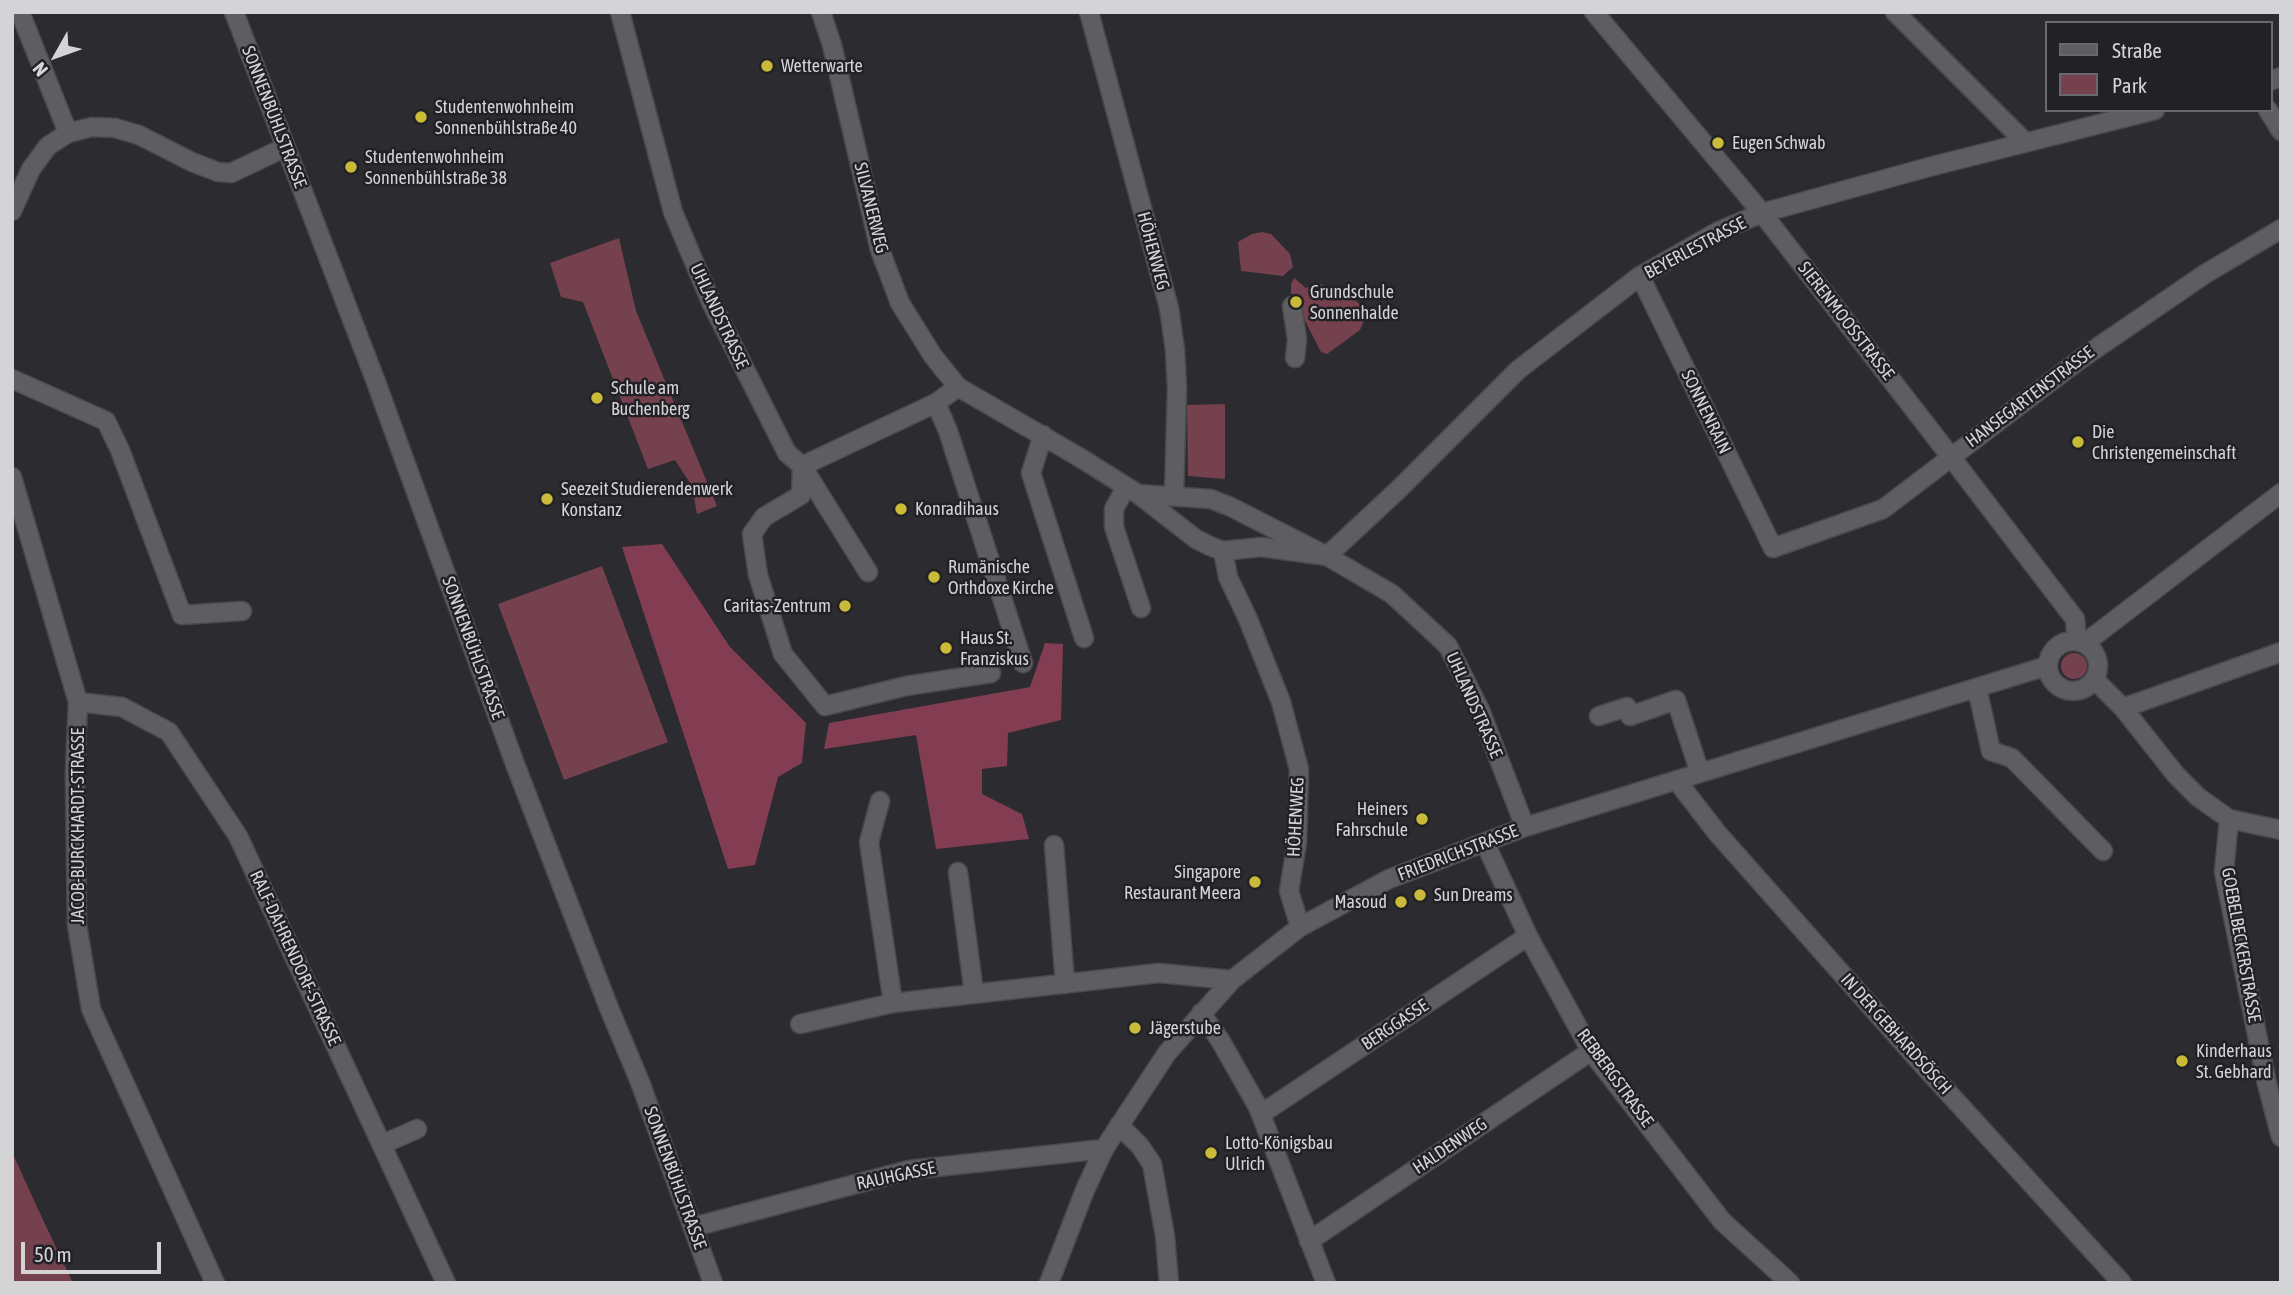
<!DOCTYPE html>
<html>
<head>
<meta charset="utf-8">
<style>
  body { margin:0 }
  #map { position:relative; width:2293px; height:1295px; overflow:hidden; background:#2c2b2f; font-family:"Asap Condensed",sans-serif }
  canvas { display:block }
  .frame { position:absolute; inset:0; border:14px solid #d4d3d6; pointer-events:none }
  .legend { position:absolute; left:2045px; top:21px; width:228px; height:91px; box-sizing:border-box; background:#222126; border:2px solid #69686c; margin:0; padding:9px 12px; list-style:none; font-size:21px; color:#d4d3d6 }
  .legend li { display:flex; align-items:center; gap:14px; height:35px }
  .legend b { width:35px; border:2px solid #69686c }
  .north { position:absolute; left:21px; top:21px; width:70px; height:70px; -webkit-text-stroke:5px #222126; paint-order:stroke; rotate:230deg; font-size:19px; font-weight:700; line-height:28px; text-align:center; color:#d4d3d6 }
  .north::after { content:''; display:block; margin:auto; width:24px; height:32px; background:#d4d3d6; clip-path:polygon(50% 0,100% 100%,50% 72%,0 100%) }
  .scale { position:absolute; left:21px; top:1242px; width:140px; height:32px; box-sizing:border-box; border:4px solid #d4d3d6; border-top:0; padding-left:9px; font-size:21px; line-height:24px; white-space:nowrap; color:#d4d3d6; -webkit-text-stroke:5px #222126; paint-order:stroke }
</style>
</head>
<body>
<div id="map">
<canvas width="2293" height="1295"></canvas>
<div class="frame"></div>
<ul class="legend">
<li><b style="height:9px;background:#5e5d62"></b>Straße</li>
<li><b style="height:19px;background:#75414f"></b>Park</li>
</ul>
<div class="north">N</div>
<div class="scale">50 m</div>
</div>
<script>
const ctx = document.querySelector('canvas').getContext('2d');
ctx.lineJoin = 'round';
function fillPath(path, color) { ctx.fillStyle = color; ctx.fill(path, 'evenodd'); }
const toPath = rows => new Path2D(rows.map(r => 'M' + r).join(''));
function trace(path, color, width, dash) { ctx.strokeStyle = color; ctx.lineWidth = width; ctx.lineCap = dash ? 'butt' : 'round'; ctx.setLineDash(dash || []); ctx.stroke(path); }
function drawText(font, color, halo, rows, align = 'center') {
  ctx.font = font + ' "Asap Condensed",sans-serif'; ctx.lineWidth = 5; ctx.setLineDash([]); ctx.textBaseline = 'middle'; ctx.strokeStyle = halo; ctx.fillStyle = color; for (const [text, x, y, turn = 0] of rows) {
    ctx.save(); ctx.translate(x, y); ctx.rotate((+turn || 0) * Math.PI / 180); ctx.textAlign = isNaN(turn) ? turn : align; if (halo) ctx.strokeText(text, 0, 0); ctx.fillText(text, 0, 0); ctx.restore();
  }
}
fillPath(toPath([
  [1262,232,1271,234,1290,254,1293,267,1283,276,1241,271,1238,242,1252,234],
  [619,238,636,311,717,506,697,514,692,486,675,460,648,469,583,302,561,297,550,263],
  [1294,278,1306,288,1318,283,1327,287,1344,290,1368,312,1360,330,1327,354,1321,352,1291,293,1291,284],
  [1225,404,1225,479,1188,476,1187,405],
  [602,566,668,742,564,780,498,604],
  '2061 666a13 13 0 1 1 26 0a13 13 0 1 1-26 0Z',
  [12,1152,37,1207,73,1283,12,1283]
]), '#75414f');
fillPath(toPath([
  [662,544,730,647,806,723,802,763,778,777,755,865,728,869,622,547],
  [1045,643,1063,644,1061,720,1008,733,1007,766,982,769,982,794,1022,814,1029,839,936,849,916,735,824,749,829,723,1030,687]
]), '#833d52');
const minor = toPath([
  [20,12,68,133],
  [234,12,376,382,515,764,609,1008,640,1082,713,1283],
  [620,12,673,212,711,302,787,453,802,466,868,572],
  [821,12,832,45,880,250,900,303,933,356,958,387,1079,457,1138,494,1196,539,1210,546,1223,551,1261,547,1327,556],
  [1089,12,1169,308,1175,350,1177,388,1174,496],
  [1594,12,1762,213,1951,457,2075,619,2077,641],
  [1895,12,2025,142],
  [2270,81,2281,77],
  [2268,110,2281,131],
  [12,211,31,169,48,146,68,133,92,127,115,128,139,135,192,162,218,172,231,173,286,147],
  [1640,276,1773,548,1883,509,2082,358,2205,274,2281,229],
  [1292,306,1297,339,1295,358],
  [12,379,106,421,120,450,182,615,242,611],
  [936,403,948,431,1023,663],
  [1043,435,1031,473,1084,638],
  [802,466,801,495,764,517,752,534,758,575,783,654,825,706,906,686,991,673],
  [802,466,936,403,958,387],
  [12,477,78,702,75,772,77,925,91,1009,215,1283],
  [1126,487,1114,509,1114,527,1141,608],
  [1138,494,1211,499,1231,507,1327,556,1392,594,1448,646,1480,710,1525,827],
  [1223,551,1228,577,1248,619,1281,702,1299,769,1297,842,1289,891,1300,927],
  [1327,556,1399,489,1518,370,1640,276,1717,232,1762,213,1929,167,2155,110],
  '2048 666a25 25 0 1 1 50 0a25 25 0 1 1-50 0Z',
  [2085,643,2281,493],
  [2095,680,2123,708,2176,775,2198,797,2229,819,2281,830],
  [1977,688,1991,751,2012,758,2103,851],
  [78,702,122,707,169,732,238,836,446,1283],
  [2123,708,2281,652],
  [1599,716,1627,707,1630,716,1676,700,1700,773],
  [1677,781,1718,834,1913,1054,2122,1283],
  [880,801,869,842,893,1003],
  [2229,819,2224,872,2267,1084,2281,1137],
  [1485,843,1528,936,1591,1051,1722,1221,1790,1283],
  [1054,845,1065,984],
  [958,872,974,993],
  [1201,1013,1220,1040,1258,1107,1326,1283],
  [800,1024,893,1003,1159,973,1232,980],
  [1261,1114,1528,936],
  [1119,1125,1140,1146,1152,1164,1165,1236,1169,1283],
  [383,1144,417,1129],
  [693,1227,909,1170,1104,1149],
  [1309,1241,1591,1051],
  [1049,1283,1085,1190,1104,1149,1167,1053,1232,980,1300,927,1389,879,1525,827,2047,666]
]);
trace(minor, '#4a494c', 21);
trace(minor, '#5e5d62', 18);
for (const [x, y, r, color] of [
  [767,66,7,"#caba3a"],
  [421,117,7,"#caba3a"],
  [1718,143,7,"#caba3a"],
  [351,167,7,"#caba3a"],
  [1296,302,7,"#caba3a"],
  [597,398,7,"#caba3a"],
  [2078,442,7,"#caba3a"],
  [547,499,7,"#caba3a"],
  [901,509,7,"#caba3a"],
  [934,577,7,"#caba3a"],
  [845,606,7,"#caba3a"],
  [946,648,7,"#caba3a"],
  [1422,819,7,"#caba3a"],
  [1255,882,7,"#caba3a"],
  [1420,895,7,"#caba3a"],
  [1401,902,7,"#caba3a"],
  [1135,1028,7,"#caba3a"],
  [2182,1061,7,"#caba3a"],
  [1211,1153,7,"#caba3a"]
]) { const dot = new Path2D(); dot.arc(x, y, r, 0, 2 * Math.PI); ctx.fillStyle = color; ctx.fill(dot); trace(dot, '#222126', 2.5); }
drawText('18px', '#d4d3d6', '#222126', [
  ["Wetterwarte",781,66],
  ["Studentenwohnheim",435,107],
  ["Sonnenbühlstraße 40",435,128],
  ["Eugen Schwab",1732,143],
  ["Studentenwohnheim",365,157],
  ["Sonnenbühlstraße 38",365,178],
  ["Grundschule",1310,292],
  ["Sonnenhalde",1310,313],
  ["Schule am",611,388],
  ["Buchenberg",611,409],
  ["Die",2092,432],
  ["Christengemeinschaft",2092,453],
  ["Seezeit Studierendenwerk",561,489],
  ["Konstanz",561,510],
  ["Konradihaus",915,509],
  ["Rumänische",948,567],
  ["Orthdoxe Kirche",948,588],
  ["Caritas-Zentrum",831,606,"right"],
  ["Haus St.",960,638],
  ["Franziskus",960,659],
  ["Heiners",1408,809,"right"],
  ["Fahrschule",1408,830,"right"],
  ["Singapore",1241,872,"right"],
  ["Restaurant Meera",1241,893,"right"],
  ["Sun Dreams",1434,895],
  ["Masoud",1387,902,"right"],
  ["Jägerstube",1149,1028],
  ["Kinderhaus",2196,1051],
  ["St. Gebhard",2196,1072],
  ["Lotto-Königsbau",1225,1143],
  ["Ulrich",1225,1164]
], 'left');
drawText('18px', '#d4d3d6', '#222126', [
  ["SONNENBÜHLSTRASSE",274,117,69],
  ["SILVANERWEG",871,208,76],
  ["BEYERLESTRASSE",1695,248,-28],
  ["HÖHENWEG",1153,251,75],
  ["UHLANDSTRASSE",719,316,65],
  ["SIERENMOOSSTRASSE",1846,321,52],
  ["HANSEGARTENSTRASSE",2030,397,-37],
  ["SONNENRAIN",1706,412,64],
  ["SONNENBÜHLSTRASSE",473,648,70],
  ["UHLANDSTRASSE",1474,705,66],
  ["HÖHENWEG",1296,817,-87],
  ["JACOB-BURCKHARDT-STRASSE",78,826,-90],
  ["FRIEDRICHSTRASSE",1458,853,-21],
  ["GOEBELBECKERSTRASSE",2241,945,80],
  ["RALF-DAHRENDORF-STRASSE",295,958,65],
  ["BERGGASSE",1395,1025,-34],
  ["IN DER GEBHARDSÖSCH",1896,1034,48],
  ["REBBERGSTRASSE",1615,1078,54],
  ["HALDENWEG",1450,1146,-34],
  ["RAUHGASSE",896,1176,-12],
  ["SONNENBÜHLSTRASSE",675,1178,70]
]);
</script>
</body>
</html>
